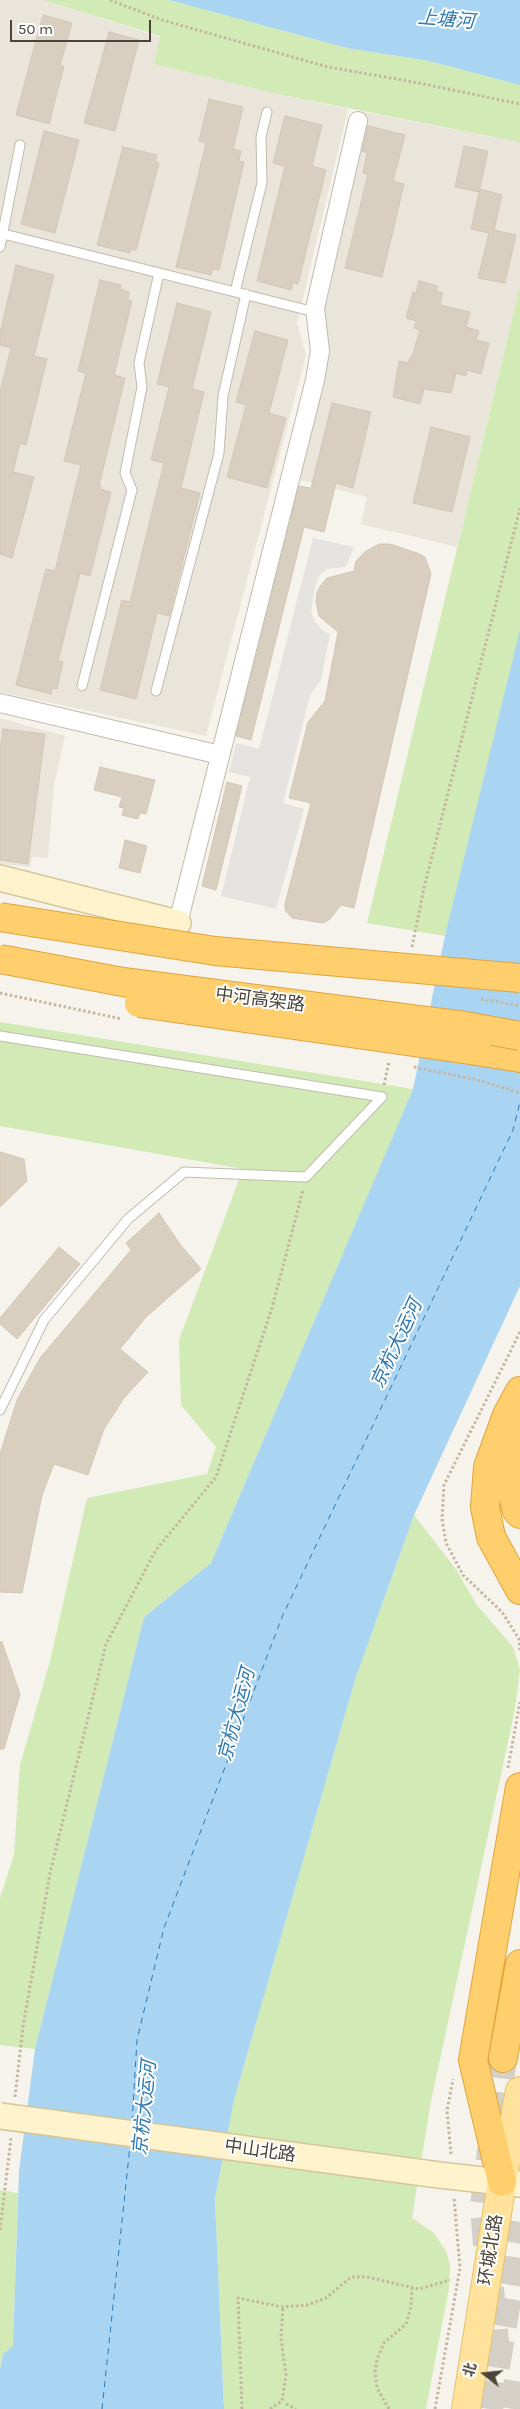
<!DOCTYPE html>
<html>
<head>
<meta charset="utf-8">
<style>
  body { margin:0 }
  #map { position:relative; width:520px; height:2409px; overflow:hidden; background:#f6f3ec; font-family:Karla,"Noto Sans SC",sans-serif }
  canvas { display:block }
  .north { position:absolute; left:460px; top:2349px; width:50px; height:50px; -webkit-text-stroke:4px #fff; paint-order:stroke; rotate:286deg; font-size:14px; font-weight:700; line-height:20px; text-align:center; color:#4b4439 }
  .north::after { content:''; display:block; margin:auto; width:18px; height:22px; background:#4b4439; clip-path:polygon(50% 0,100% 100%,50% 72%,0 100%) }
  .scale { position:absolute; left:10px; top:20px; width:141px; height:22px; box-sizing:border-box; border:2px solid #4b4439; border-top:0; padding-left:6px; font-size:15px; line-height:18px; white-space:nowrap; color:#4b4439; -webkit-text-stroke:4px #fff; paint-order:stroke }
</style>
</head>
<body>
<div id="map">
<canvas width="520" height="2409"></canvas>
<div class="north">北</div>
<div class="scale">50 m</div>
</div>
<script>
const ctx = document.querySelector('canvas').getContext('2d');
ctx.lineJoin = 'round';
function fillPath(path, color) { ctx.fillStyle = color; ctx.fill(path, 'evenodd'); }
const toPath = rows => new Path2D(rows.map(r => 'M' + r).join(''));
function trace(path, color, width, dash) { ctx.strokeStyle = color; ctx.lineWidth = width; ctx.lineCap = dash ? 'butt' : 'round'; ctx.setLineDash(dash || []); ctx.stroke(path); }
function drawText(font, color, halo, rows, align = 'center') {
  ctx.font = font + ' Karla,"Noto Sans SC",sans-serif'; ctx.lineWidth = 4; ctx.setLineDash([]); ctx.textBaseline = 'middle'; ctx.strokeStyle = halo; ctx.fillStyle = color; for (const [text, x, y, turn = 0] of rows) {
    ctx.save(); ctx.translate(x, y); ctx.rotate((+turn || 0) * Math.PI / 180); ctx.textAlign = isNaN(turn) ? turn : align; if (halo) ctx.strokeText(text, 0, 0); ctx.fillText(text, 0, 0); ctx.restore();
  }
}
fillPath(toPath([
  [0,0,43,0,160,37,154,64,277,94,348,109,297,323,306,355,206,736,0,692],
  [364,112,519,142,520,144,520,286,457,547,361,524,367,497,300,480,329,351,323,306],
  [0,718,65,736,54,785,48,858,32,857,30,867,0,864]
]), '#eae5da');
fillPath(toPath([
  [43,0,169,0,347,48,429,61,520,85,520,144,519,142,277,94,154,64,160,36],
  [520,286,520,632,445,936,367,923],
  [0,1022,413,1089,211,1563,144,1617,35,2049,0,2045,0,1898,14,1855,20,1765,50,1661,87,1498,207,1474,216,1447,181,1405,179,1340,243,1169,0,1126],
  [414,1515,455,1568,477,1605,513,1647,520,1670,515,1709,431,2101,412,2218,434,2233,446,2251,450,2265,449,2288,426,2409,224,2409,215,2199,234,2100,355,1680],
  [0,2190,18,2193,13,2347,3,2354,0,2369]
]), '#d2eab5');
fillPath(toPath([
  [313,538,354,547,346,567,327,569,319,576,315,588,311,612,314,620,322,630,330,634,321,680,310,695,283,803,304,809,276,909,221,896,250,777,229,772,236,743,259,749]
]), '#e5e3e0');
fillPath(toPath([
  [169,0,520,0,520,85,429,61,347,48],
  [520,630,520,1286,414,1515,355,1680,234,2100,215,2199,224,2409,0,2409,0,2369,3,2354,13,2346,19,2171,35,2049,144,1617,211,1563,413,1089,446,931]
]), '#a9d4f2');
trace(toPath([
  [132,2122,137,2040,164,1928,282,1617,513,1130,520,1102],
  [102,2409,130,2146]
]), '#2e7ab2', 1, [6, 5]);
const building = toPath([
  [43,15,72,23,60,65,64,66,49,124,16,115,43,15],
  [109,32,139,40,115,131,84,123,109,32],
  [209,99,243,107,233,149,241,151,239,161,244,162,219,270,212,269,211,275,176,267,206,143,199,141,209,99],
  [285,116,322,125,312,166,326,170,298,284,293,283,291,290,257,281,285,166,273,163,285,116],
  [368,126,405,135,393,181,404,184,382,277,345,268,368,174,363,173,367,153,362,151,368,126],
  [44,131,79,140,55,233,21,224,44,131],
  [464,146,488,151,479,192,455,187,464,146],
  [123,147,157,155,155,162,159,163,136,250,131,249,130,253,97,245,123,147],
  [480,189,502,195,494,230,516,235,505,283,478,278,489,233,471,229,480,189],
  [16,265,54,275,34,356,47,359,26,445,20,443,13,472,34,477,12,558,0,554,0,392,11,348,0,345,0,333,16,265],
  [100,280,121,285,120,289,129,292,128,300,132,301,114,375,125,378,99,485,101,486,100,489,111,492,90,576,80,573,58,661,63,662,57,689,52,688,51,694,16,685,46,569,55,571,81,465,64,461,86,373,78,371,100,280],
  [419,281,438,286,436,291,443,293,440,305,470,312,466,327,479,331,476,340,489,343,481,374,467,370,466,376,456,373,451,393,424,389,420,404,393,397,399,361,408,363,410,357,412,357,420,330,414,328,416,321,406,318,413,292,416,293,419,281],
  [177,303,211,312,192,389,204,392,181,488,200,493,169,616,157,613,136,699,100,690,122,600,130,602,164,463,151,460,169,387,157,384,177,303],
  [255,331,288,340,269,413,286,418,267,488,227,477,246,405,236,402,255,331],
  [332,403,371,412,353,488,336,483,324,532,304,527,251,740,236,736,299,486,311,488,332,403],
  [431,427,470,437,452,512,413,503,431,427],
  [379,544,390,544,417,553,425,557,431,574,354,908,341,905,330,919,323,923,292,918,285,910,285,904,311,803,289,798,308,722,325,701,338,632,319,616,316,601,317,592,321,585,327,578,354,571,356,561,366,551,379,544],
  [3,729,45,734,28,864,0,860,0,750,3,729],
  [100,767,155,780,146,814,140,813,138,819,122,815,124,808,119,807,122,797,94,790,100,767],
  [227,782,242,786,216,890,202,886,227,782],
  [125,840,147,846,140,873,119,868,125,840],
  [0,1152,24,1159,27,1181,0,1207,0,1152],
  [159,1213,179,1243,201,1269,146,1317,120,1349,148,1372,124,1398,104,1429,88,1475,54,1464,42,1495,22,1593,0,1592,0,1454,17,1400,40,1358,131,1250,126,1243,159,1213],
  [59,1247,80,1264,17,1339,0,1324,0,1318,59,1247],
  [0,1642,2,1642,20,1694,4,1749,0,1749,0,1642]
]);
fillPath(building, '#d8cfc1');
trace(building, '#d3c7b4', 1);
trace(toPath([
  [487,2245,484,2206,503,2058],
  [490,2288,497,2364],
  [489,2409,520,2222],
  [513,2409,520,2368]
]), '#d4d0c8', 28, [28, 14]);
const lane = toPath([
  [0,233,315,312],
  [0,247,20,145],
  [235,292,262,183,261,137,267,112],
  [82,686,132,490,125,473,142,387,139,363,159,273],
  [156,691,219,453,223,396,246,294],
  [0,1036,382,1097,306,1177,184,1172,128,1219,44,1320,0,1410]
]);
const street = toPath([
  [0,703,220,755],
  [178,923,315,380,320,351,315,308,358,121]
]);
const secondary = toPath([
  [0,878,178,923],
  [439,2175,520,2184]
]);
const primary = toPath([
  [466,2409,502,2182,520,2091]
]);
const highway = toPath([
  [477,1051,520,1058],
  [520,1391,507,1415,488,1467,485,1507,491,1537,520,1590],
  [520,1432,511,1462,511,1488,517,1511,520,1514],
  [503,2058,520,1964],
  [502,2182,473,2060,520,1787]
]);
trace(lane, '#c2bbae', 11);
trace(street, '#c2bbae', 20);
trace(secondary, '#d6c79b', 28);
trace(primary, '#e6c16a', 30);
trace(highway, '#e0a43c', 30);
trace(toPath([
  [110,0,162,20,328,67,419,83,520,104],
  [412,947,424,888,520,508],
  [384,1085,389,1061],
  [520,1332,444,1485,442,1519,446,1543,463,1575,502,1612,519,1639,520,1650],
  [508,1768,520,1702],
  [15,2097,23,2027,50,1873,106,1644,156,1550,216,1477,272,1308,303,1190],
  [451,2154,447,2111,453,2079],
  [0,2230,11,2138],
  [286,2404,296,2409],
  [242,2409,238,2298,283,2307,307,2305,326,2298,351,2277,367,2277,419,2289,450,2280],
  [270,2409,282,2401,286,2375,281,2338,283,2307],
  [389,2409,377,2388,375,2372,377,2359,384,2343,406,2324,411,2307,412,2288],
  [435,2409,460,2268,454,2198]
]), '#c4b79f', 3, [2.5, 2.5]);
trace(lane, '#fff', 9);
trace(street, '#fff', 18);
trace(secondary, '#fff3cd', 25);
trace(primary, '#ffe39c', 28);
trace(highway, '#ffcf6e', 28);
const secondaryBridge = toPath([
  [0,2116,439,2175]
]);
const highwayBridge = toPath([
  [0,917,215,951,520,978],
  [0,959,123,982,465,1026,520,1036],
  [139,1003,477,1051]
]);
trace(secondaryBridge, '#d6c79b', 28, []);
trace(highwayBridge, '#e0a43c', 30, []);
trace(toPath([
  [0,993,122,1019],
  [481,999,520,1006],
  [414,1067,478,1080,520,1093]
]), '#c4b79f', 3, [2.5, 2.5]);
trace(secondaryBridge, '#fff3cd', 25);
trace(highwayBridge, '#ffcf6e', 28);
drawText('18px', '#4b4439', '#fff', [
  ["中河高架路",260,1000,7],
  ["中山北路",260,2151,8],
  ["环城北路",491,2250,-81]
]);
drawText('italic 19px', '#2e7ab2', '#fff', [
  ["上塘河",446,20,5],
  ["京杭大运河",397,1344,-65],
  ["京杭大运河",237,1715,-75],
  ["京杭大运河",145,2108,-84]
]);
</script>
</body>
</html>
